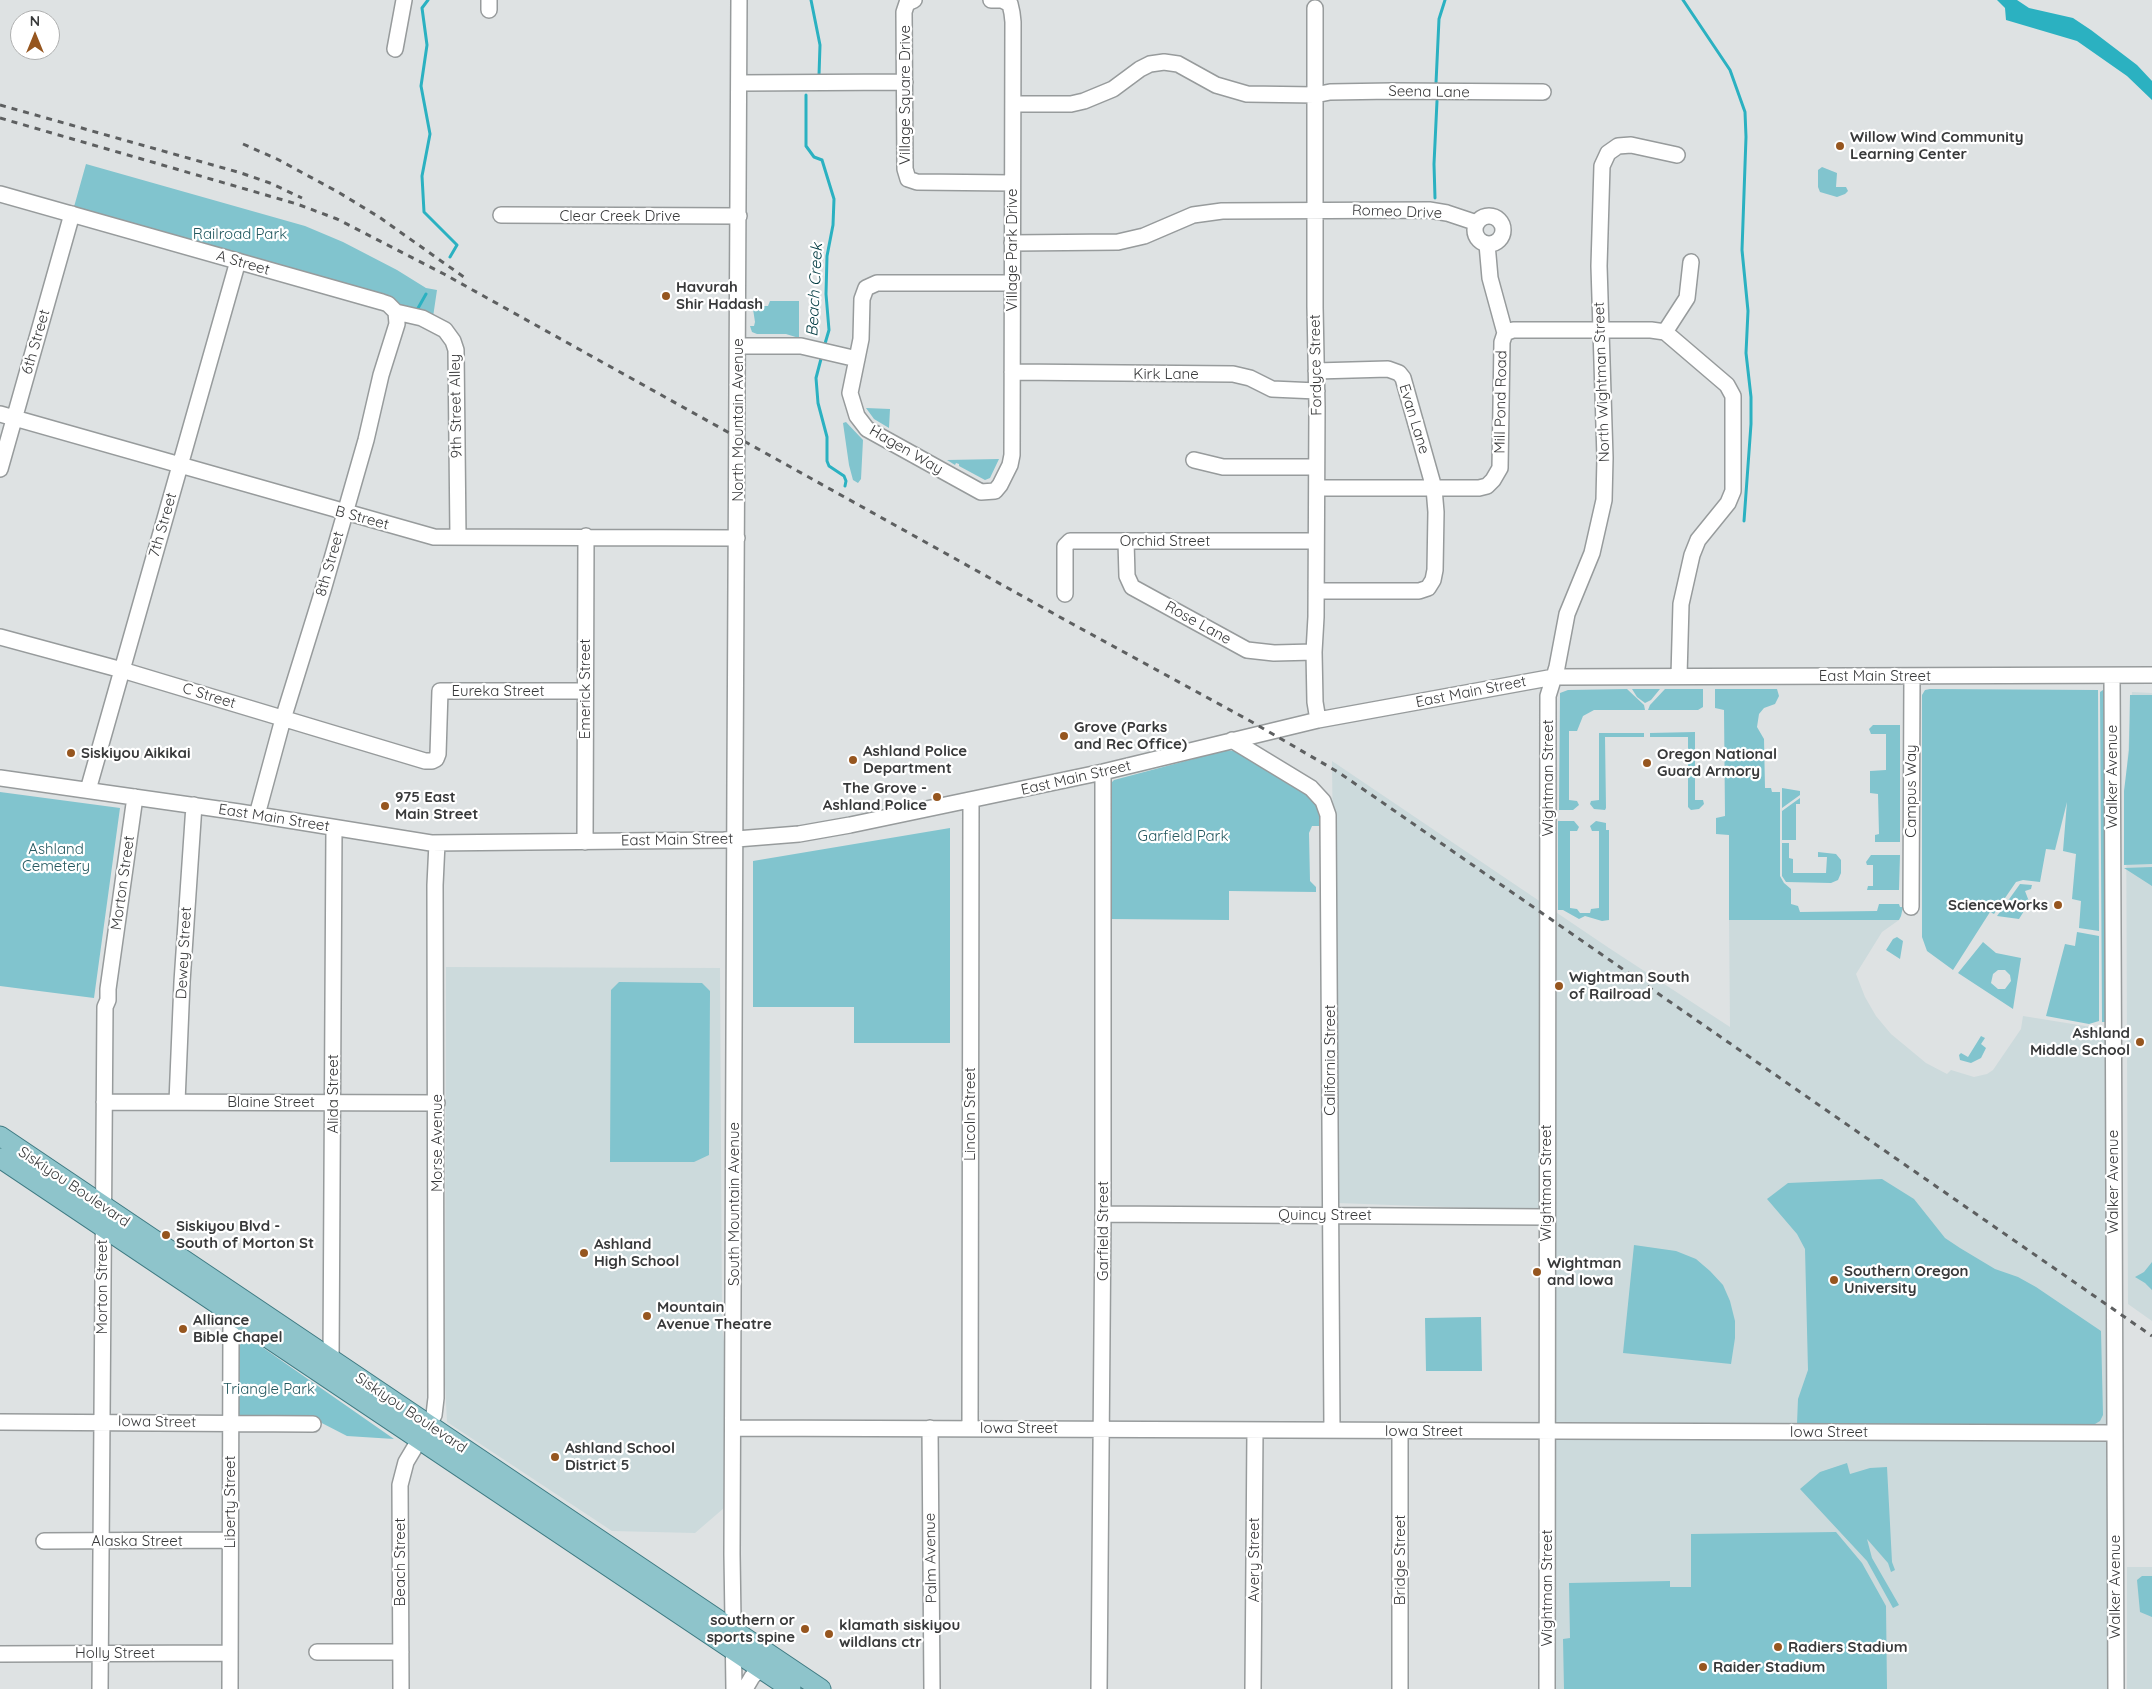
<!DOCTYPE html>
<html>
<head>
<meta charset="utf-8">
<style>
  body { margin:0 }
  #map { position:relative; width:2152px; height:1689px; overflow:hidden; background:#dee2e3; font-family:Quicksand,sans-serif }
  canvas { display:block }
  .north { position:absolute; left:10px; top:10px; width:50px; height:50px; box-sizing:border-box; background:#fff; border:1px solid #afb0b0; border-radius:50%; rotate:0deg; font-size:14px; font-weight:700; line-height:20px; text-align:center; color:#38393a }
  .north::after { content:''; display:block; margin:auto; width:18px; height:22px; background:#96561f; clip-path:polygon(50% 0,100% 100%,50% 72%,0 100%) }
</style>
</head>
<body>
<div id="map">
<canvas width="2152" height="1689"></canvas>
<div class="north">N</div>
</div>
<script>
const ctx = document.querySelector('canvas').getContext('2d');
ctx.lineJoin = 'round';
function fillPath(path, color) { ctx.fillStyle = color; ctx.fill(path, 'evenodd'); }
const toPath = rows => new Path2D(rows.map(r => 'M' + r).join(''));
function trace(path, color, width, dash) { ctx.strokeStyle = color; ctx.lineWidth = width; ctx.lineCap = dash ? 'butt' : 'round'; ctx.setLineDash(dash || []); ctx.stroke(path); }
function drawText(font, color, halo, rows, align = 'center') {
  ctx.font = font + ' Quicksand,sans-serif'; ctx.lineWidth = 4.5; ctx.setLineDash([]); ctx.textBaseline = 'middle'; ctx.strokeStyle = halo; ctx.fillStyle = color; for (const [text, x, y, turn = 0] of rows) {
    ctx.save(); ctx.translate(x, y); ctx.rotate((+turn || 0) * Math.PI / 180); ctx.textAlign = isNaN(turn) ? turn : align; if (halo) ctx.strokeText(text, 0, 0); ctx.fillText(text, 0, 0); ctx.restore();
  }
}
fillPath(toPath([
  [2132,692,2152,693,2152,1321,2128,1304,2126,780],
  [1332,761,1609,948,1730,1027,1729,920,1899,920,1882,932,1856,974,1865,997,1876,1016,1891,1034,1926,1063,1947,1074,1951,1070,1974,1077,1987,1074,1993,1070,2021,1029,2023,1016,2110,1030,2114,1689,1554,1689,1555,1211,1337,1203],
  [446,967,720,968,722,1328,725,1348,724,1508,695,1533,612,1531,447,1422,445,1383],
  [2127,1567,2152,1567,2152,1689,2127,1689]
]), '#ccdadc');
fillPath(toPath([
  [86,164,305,226,343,242,397,270,426,288,437,290,433,317,72,214],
  [1822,167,1837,173,1836,187,1846,187,1848,191,1845,194,1837,197,1820,192,1818,187,1818,170],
  [751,301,760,301,763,306,768,306,770,301,799,301,799,338,786,334,757,334,752,332,750,326,754,326,755,322,753,309,750,309],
  [866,408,890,409,889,428,874,419],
  [846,422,863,440,861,479,858,483,853,480,849,465,843,423],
  [999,459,990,478,985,480,959,466,959,464,956,463,955,465,947,460],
  [1627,689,1644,705,1645,710,1594,710,1583,716,1577,731,1569,731,1569,800,1577,801,1579,805,1573,810,1559,810,1560,693,1568,690],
  [1632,689,1660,689,1651,700,1645,703,1637,697],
  [1665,689,1703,689,1703,707,1698,710,1648,710,1650,705],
  [1715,689,1777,689,1779,696,1775,704,1764,708,1759,714,1757,727,1764,739,1765,788,1771,788,1772,792,1780,792,1780,876,1784,883,1791,889,1791,904,1798,906,1800,912,1877,911,1879,904,1899,904,1900,907,1903,907,1901,916,1899,920,1729,920,1729,835,1716,834,1716,818,1725,816,1724,710,1715,708],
  [1930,689,2098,690,2099,931,2079,928,2081,901,2072,899,2076,854,2063,851,2067,802,2055,850,2046,849,2040,882,2023,880,2016,882,1994,914,1990,912,1953,970,1927,951,1922,937,1922,695,1925,690],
  [2103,690,2105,695,2105,1022,2102,1022,2100,692],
  [2130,695,2152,695,2152,864,2124,865,2124,791,2129,750],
  [1873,725,1900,725,1900,842,1875,842,1875,835,1879,834,1878,794,1870,793,1870,771,1886,770,1886,734,1871,734,1869,729],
  [1695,732,1695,800,1703,800,1704,804,1699,809,1691,810,1688,807,1688,737,1650,737,1650,733],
  [1599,733,1644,733,1644,737,1605,737,1606,808,1605,810,1594,809,1590,804,1591,801,1599,800],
  [1227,750,1234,751,1306,790,1318,807,1320,826,1312,826,1309,833,1310,881,1316,887,1316,892,1229,891,1229,920,1110,919,1111,783,1114,780],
  [1782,788,1800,791,1800,795,1782,808],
  [0,792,120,808,94,998,0,986],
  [1800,798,1800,804,1796,804,1796,840,1782,840,1782,811],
  [1558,821,1574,821,1579,827,1577,831,1570,831,1570,908,1577,909,1580,913,1590,913,1591,909,1599,908,1599,831,1592,831,1590,826,1596,821,1606,823,1606,830,1609,830,1609,920,1602,921,1585,916,1579,919,1563,910,1558,910],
  [950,828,950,1043,854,1043,854,1007,753,1007,753,861],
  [1782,843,1789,843,1789,858,1793,859,1793,873,1826,873,1827,857,1818,857,1818,852,1836,854,1841,860,1841,873,1838,880,1831,883,1786,882,1782,876],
  [1871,855,1900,855,1899,890,1867,890,1868,886,1873,886,1873,865,1867,865,1866,862],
  [2152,867,2152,886,2124,868],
  [2020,884,2032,885,2031,889,2025,891,2030,904,2030,909,2024,911,2019,919,1997,916],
  [2077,932,2099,936,2099,1021,2089,1024,2046,1016,2065,944,2075,946],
  [1897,937,1903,941,1900,959,1886,950,1893,939],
  [1983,942,1996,953,2021,958,2013,1009,1958,973],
  [1998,970,2005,970,2010,975,2011,981,2005,989,1998,989,1991,983,1993,974],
  [619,982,702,983,710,991,709,1155,694,1162,610,1162,611,990],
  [1981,1036,1985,1038,1981,1044,1986,1048,1981,1058,1971,1063,1960,1060,1959,1055,1961,1053,1968,1057],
  [1882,1179,1914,1199,1945,1238,1960,1248,1995,1269,2018,1277,2036,1287,2101,1331,2103,1415,2100,1421,2095,1424,1797,1424,1798,1399,1808,1370,1805,1249,1797,1234,1767,1199,1788,1183],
  [1634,1245,1676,1251,1696,1259,1710,1271,1723,1285,1730,1301,1735,1321,1735,1338,1731,1364,1623,1353],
  [2152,1262,2152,1290,2145,1283,2135,1277,2144,1272],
  [1481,1317,1482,1371,1426,1371,1425,1318],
  [239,1331,394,1439,347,1436,314,1419,239,1418],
  [1847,1463,1850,1474,1870,1468,1887,1467,1892,1562,1895,1570,1891,1572,1888,1563,1867,1539,1872,1558,1899,1605,1893,1608,1867,1561,1800,1489,1820,1472],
  [1836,1532,1862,1563,1886,1606,1887,1689,1564,1689,1563,1639,1570,1638,1569,1583,1670,1581,1670,1587,1691,1587,1691,1534],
  [2142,1576,2152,1576,2152,1617,2140,1612,2137,1580]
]), '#81c4ce');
fillPath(toPath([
  [1997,0,2017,0,2029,8,2073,18,2091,30,2137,65,2152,81,2152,100,2127,76,2077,41,2006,20,2005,8]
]), '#2bb1c1');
trace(toPath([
  [428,0,422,8,427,45,421,86,430,134,422,176,424,212,457,245,450,257],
  [811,0,820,45,819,75],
  [1683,0,1730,70,1745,112,1746,137,1742,250,1748,311,1746,353,1751,397,1751,424,1744,521],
  [1436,83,1439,19,1445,0],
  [806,95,806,146,814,157,822,160,834,199,833,225,827,256,826,294,829,330,824,347],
  [1435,198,1434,164,1437,101],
  [417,310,426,294],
  [822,355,816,378,818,403,827,437,827,461,829,466,844,476,846,481,845,486]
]), '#2bb1c1', 3);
const minor = toPath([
  [914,0,907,3,904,12,905,169,908,179,917,182,1012,183],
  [991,0,1002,0,1010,4,1012,13,1013,22,1012,455,1010,465,1000,485,995,491,981,492,867,429,857,416,850,393,861,339,862,299,866,288,877,283,1012,283],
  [1315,8,1315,307,1317,407,1316,617,1314,652,1315,702,1318,720],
  [489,10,489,0],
  [395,49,404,0],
  [740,83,905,82],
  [1013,104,1071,104,1084,101,1113,89,1140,69,1150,64,1164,62,1178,64,1216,85,1247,94,1315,95,1330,92,1392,91,1543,92],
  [0,194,382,302,388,304,396,312],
  [501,215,739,216],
  '1475 230a14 14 0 1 1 28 0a14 14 0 1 1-28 0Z',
  [1012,243,1118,242,1144,236,1193,215,1222,211,1429,210,1447,213,1477,223],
  [1487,244,1490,278,1505,333],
  [396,312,422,318,445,330,453,341,456,350,458,537],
  [1665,332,1687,298,1691,262],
  [739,346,801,346,857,359],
  [1316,371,1388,369,1399,373,1403,378,1434,488,1436,512,1435,570,1433,580,1428,588,1419,591,1316,591],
  [1012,372,1233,374,1250,378,1272,389,1317,391],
  [0,414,434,537,737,538],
  [1194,460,1223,467,1316,467],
  [0,469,72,214],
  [1317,488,1479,488,1487,486,1493,480,1500,468,1502,342,1505,333,1513,330,1651,330,1665,332,1727,385,1733,396,1733,491,1728,503,1698,540,1692,555,1681,604,1679,676],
  [1126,541,1127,576,1132,587,1247,650,1274,653,1314,652],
  [1065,594,1065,546,1070,541,1316,541],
  [0,637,122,670,425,761,432,761,436,759,438,754,440,691,585,691],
  [2112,676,2116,1689],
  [1232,740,1311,788,1323,801,1328,815,1332,1430],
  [0,778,239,812,431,843,724,840,799,834,850,825,1103,772,1318,720,1554,677,2152,675],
  [88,790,238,261],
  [257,815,283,719,323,590,366,440,381,375,397,324,396,312],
  [585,842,586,536],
  [1911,907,1912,676],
  [104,1102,437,1103],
  [177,1102,182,982,194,805],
  [1103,1214,1546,1217],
  [331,1360,334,828],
  [0,1422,313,1424],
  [734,1428,2114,1433],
  [930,1428,932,1689],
  [970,1428,971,800],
  [1400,1431,1400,1689],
  [44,1541,230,1540],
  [317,1652,401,1652],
  [0,1654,230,1653],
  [100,1689,105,1007,108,1000,108,989,135,797],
  [230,1689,231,1326,235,1316],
  [401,1689,400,1485,406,1462,434,1415,436,1398,435,885,437,843],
  [734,1689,732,1554,735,778,739,0],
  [745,1689,752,1677,760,1669],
  [1099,1689,1103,1214,1103,772],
  [1253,1689,1255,1430],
  [1547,1689,1548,696,1557,667,1567,614,1592,553,1604,500,1605,458,1599,266,1602,166,1608,153,1618,146,1631,145,1677,155]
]);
const major = toPath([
  [0,1136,821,1689],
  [0,1158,791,1689]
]);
trace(minor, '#979b9c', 18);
trace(major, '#3e7a82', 21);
trace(minor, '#fff', 15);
trace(major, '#8ec4cb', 19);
trace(toPath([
  [0,105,241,173,270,183,302,198],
  [0,118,297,204,337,219,444,274,1067,621,1252,722,1338,772,1376,798,2152,1336],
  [243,144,277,159,338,192,379,217,468,280]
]), '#5d5f60', 3, [6, 6]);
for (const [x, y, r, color] of [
  [1840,146,5,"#96561f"],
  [666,296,5,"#96561f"],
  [1064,736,5,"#96561f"],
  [71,753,5,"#96561f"],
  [853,760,5,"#96561f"],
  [1647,763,5,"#96561f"],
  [937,797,5,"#96561f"],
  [385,806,5,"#96561f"],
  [2058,905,5,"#96561f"],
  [1559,986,5,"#96561f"],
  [2140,1042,5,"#96561f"],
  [166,1235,5,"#96561f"],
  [584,1253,5,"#96561f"],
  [1537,1272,5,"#96561f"],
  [1834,1280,5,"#96561f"],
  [647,1316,5,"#96561f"],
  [183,1329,5,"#96561f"],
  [555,1457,5,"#96561f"],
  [805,1629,5,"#96561f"],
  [829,1634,5,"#96561f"],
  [1778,1647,5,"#96561f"],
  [1703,1667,5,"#96561f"]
]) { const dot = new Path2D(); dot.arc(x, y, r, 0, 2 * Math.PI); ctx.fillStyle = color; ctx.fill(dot); trace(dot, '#fff', 2); }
drawText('15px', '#38393a', '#fff', [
  ["Seena Lane",1429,92,1],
  ["Village Square Drive",905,95,-90],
  ["Romeo Drive",1397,212,2],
  ["Clear Creek Drive",620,216],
  ["Village Park Drive",1012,250,-90],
  ["A Street",243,263,16],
  ["6th Street",36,342,-74],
  ["Fordyce Street",1316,365,-91],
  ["Kirk Lane",1166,374],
  ["North Wightman Street",1602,382,-92],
  ["Mill Pond Road",1501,402,-89],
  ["9th Street Alley",456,406,-91],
  ["Evan Lane",1414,419,73],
  ["North Mountain Avenue",738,420,-90],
  ["Hagen Way",906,450,30],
  ["B Street",362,518,15],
  ["7th Street",163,525,-74],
  ["Orchid Street",1165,541],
  ["8th Street",330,564,-74],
  ["Rose Lane",1198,623,29],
  ["East Main Street",1875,676],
  ["Emerick Street",585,689,-90],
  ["Eureka Street",498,691],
  ["East Main Street",1471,692,-11],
  ["C Street",209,696,17],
  ["Walker Avenue",2112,777,-90],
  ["East Main Street",1076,778,-13],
  ["Wightman Street",1548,778,-90],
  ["Campus Way",1911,791,-90],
  ["East Main Street",274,818,9],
  ["East Main Street",677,840,-1],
  ["Morton Street",123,883,-82],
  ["Dewey Street",184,953,-87],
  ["California Street",1330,1060,-90],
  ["Alida Street",333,1094,-90],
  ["Blaine Street",271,1102],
  ["Lincoln Street",970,1114,-90],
  ["Morse Avenue",437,1143,-90],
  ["Walker Avenue",2113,1182,-90],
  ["Wightman Street",1546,1183,-90],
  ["Siskiyou Boulevard",74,1187,34],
  ["South Mountain Avenue",734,1204,-90],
  ["Quincy Street",1325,1215],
  ["Garfield Street",1103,1231,-90],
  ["Morton Street",102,1287,-90],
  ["Siskiyou Boulevard",411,1413,34],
  ["Iowa Street",157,1422,1],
  ["Iowa Street",1019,1428],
  ["Iowa Street",1424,1431],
  ["Iowa Street",1829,1432],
  ["Liberty Street",230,1502,-90],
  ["Alaska Street",137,1541],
  ["Palm Avenue",931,1558,-91],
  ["Avery Street",1254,1560,-90],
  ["Bridge Street",1400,1560,-90],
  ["Beach Street",400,1562,-90],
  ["Walker Avenue",2115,1587,-90],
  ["Wightman Street",1547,1588,-90],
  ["Holly Street",115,1653]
]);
drawText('bold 15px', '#38393a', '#fff', [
  ["Willow Wind Community",1850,137],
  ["Learning Center",1850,154],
  ["Havurah",676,287],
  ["Shir Hadash",676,304],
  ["Grove (Parks",1074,727],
  ["and Rec Office)",1074,744],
  ["Ashland Police",863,751],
  ["Department",863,768],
  ["Siskiyou Aikikai",81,753],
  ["Oregon National",1657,754],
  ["Guard Armory",1657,771],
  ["The Grove -",927,788,"right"],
  ["Ashland Police",927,805,"right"],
  ["975 East",395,797],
  ["Main Street",395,814],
  ["ScienceWorks",2048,905,"right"],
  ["Wightman South",1569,977],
  ["of Railroad",1569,994],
  ["Ashland",2130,1033,"right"],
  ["Middle School",2130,1050,"right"],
  ["Siskiyou Blvd -",176,1226],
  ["South of Morton St",176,1243],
  ["Ashland",594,1244],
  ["High School",594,1261],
  ["Wightman",1547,1263],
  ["and Iowa",1547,1280],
  ["Southern Oregon",1844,1271],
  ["University",1844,1288],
  ["Mountain",657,1307],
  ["Avenue Theatre",657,1324],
  ["Alliance",193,1320],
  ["Bible Chapel",193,1337],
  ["Ashland School",565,1448],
  ["District 5",565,1465],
  ["southern or",795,1620,"right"],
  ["sports spine",795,1637,"right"],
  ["klamath siskiyou",839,1625],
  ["wildlans ctr",839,1642],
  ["Radiers Stadium",1788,1647],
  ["Raider Stadium",1713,1667]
], 'left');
drawText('15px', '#23585f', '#fff', [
  ["Railroad Park",240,234],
  ["Garfield Park",1183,836],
  ["Ashland",56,849],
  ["Cemetery",56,866],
  ["Triangle Park",269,1389]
]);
drawText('italic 16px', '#003a41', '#fff', [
  ["Beach Creek",815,290,-87]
]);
</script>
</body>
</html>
